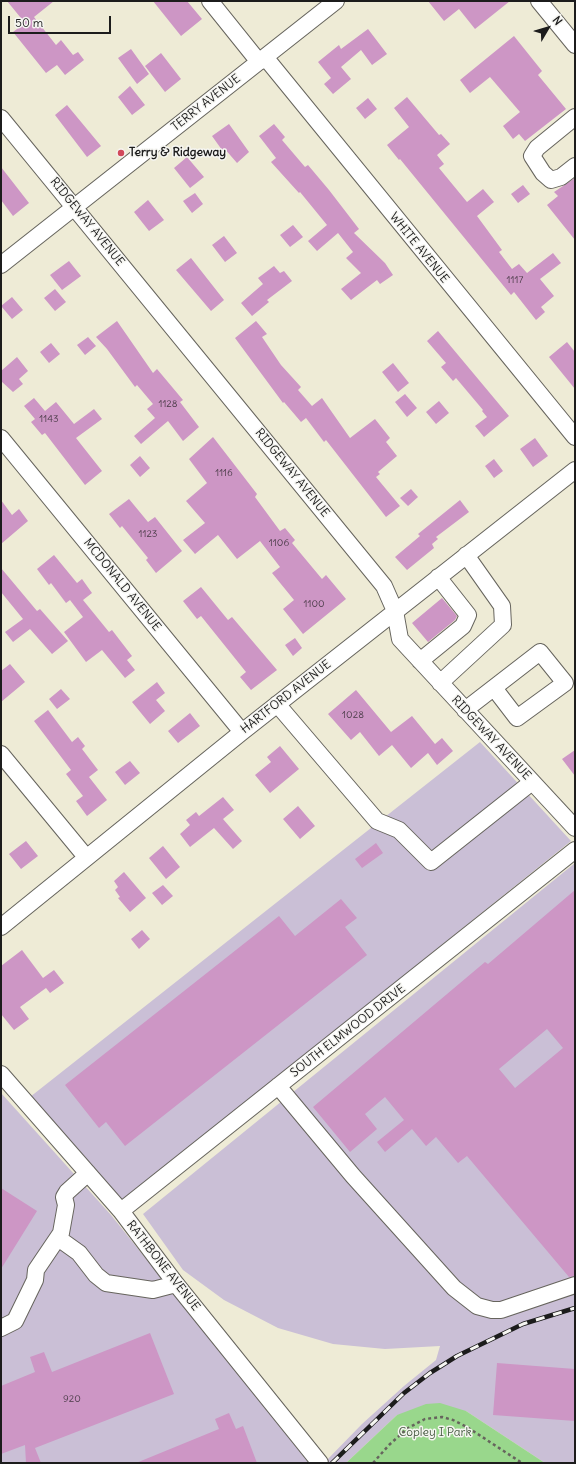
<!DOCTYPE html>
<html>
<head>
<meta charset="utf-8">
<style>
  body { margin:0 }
  #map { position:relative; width:576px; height:1464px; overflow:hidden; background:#eeebd6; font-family:Delius,sans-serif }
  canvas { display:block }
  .frame { position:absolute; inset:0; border:2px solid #1c1c1c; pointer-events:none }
  .north { position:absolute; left:528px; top:8px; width:40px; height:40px; -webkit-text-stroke:3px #f6f6f2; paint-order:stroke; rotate:52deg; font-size:11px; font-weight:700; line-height:16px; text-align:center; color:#1c1c1c }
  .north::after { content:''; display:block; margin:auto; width:14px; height:18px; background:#1c1c1c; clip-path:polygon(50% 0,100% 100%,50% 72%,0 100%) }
  .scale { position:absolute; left:8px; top:16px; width:103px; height:18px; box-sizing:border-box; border:2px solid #1c1c1c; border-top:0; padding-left:5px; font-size:12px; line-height:14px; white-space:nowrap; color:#1c1c1c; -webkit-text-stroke:3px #f6f6f2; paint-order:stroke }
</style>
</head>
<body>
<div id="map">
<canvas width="576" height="1464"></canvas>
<div class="frame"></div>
<div class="north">N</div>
<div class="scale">50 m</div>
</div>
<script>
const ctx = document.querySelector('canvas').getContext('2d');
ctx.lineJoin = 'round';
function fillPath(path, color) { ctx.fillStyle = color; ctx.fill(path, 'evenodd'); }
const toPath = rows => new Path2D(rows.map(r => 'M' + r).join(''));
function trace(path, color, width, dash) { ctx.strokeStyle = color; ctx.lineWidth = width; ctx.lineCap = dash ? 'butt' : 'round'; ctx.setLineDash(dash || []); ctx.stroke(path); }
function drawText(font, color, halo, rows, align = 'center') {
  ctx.font = font + ' Delius,sans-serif'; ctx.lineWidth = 3; ctx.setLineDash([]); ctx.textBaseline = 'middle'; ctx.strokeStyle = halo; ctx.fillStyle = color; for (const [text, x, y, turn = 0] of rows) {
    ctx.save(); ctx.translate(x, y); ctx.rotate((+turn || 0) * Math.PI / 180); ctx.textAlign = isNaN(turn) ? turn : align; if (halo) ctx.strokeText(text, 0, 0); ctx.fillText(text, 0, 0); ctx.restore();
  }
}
fillPath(toPath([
  [480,742,571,841,121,1203,30,1097],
  [575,863,575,1463,545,1463,466,1411,397,1415,346,1463,324,1463,362,1424,404,1386,436,1360,440,1346,385,1349,333,1344,278,1328,224,1300,183,1270,143,1214],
  [1,1093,111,1215,309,1463,1,1463]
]), '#cabfd6');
fillPath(toPath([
  [440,1403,466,1411,545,1463,346,1463,397,1415,426,1404]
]), '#99d78c');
fillPath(toPath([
  [7,1,54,1,34,17,56,45,61,40,73,55,78,52,84,60,65,75,57,65,46,73,13,32,25,23],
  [153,1,187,1,202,19,181,36],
  [428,1,510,1,475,29,459,9,444,21],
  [368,29,387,54,372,65,361,50,341,67,351,79,333,94,324,84,331,78,318,62,339,45,341,49],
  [514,36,542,71,538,75,566,109,525,141,519,134,513,139,503,126,520,112,490,77,470,93,460,80],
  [131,49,149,74,137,84,118,58],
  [161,53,181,79,165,92,145,66],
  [130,86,145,105,132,115,118,97],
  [407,97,439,135,441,134,450,144,437,155,444,164,439,168,467,202,483,189,494,202,477,216,502,250,499,252,512,269,519,264,527,273,553,253,561,263,540,279,554,296,541,307,545,312,536,320,514,292,511,295,400,159,399,160,387,145,409,127,394,108],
  [368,98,377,109,365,119,356,108],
  [67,105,101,146,87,157,55,115],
  [229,124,249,152,237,163,224,148,222,150,212,136],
  [274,124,285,137,282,140,305,167,308,165,329,190,359,229,354,233,385,263,393,275,380,284,377,280,351,300,341,289,361,273,346,258,353,252,338,233,317,251,308,241,327,225,300,192,299,193,271,162,276,158,259,136],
  [187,157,204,177,190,188,174,168],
  [1,167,29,203,13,216,1,200],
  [575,178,575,240,547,205,558,196,554,192],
  [523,185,530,194,518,203,511,194],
  [195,193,203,204,192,213,183,201],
  [148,200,164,220,149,231,134,212],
  [293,225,303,237,290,247,280,235],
  [224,236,237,253,225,262,212,245],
  [191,258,224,300,211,311,176,270],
  [69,261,81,276,62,290,50,275],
  [274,266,280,273,284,271,292,281,267,300,269,302,252,316,241,303,263,284,258,278],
  [55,289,66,302,55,311,44,298],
  [12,297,23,310,12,319,1,306],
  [117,321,153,373,157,369,183,400,180,402,199,427,183,441,168,421,141,444,134,436,155,418,147,409,153,404,137,385,135,387,107,349,96,337],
  [256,321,267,334,262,337,281,365,301,387,298,390,312,406,322,398,350,438,375,419,390,438,386,442,397,456,378,472,380,474,376,477,400,506,386,517,326,440,324,442,306,418,301,422,284,402,283,403,235,338],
  [438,331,509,416,484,437,475,426,487,417,482,411,483,410,456,378,453,381,441,367,446,363,427,341],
  [88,337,96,346,85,355,77,345],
  [567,342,575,352,575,389,549,357],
  [51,343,60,354,49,363,40,352],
  [17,357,28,371,19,379,23,384,13,392,1,381,1,371],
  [393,363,409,383,398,392,382,372],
  [405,394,417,408,407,417,395,402],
  [34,398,45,411,56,402,74,424,94,409,102,419,76,438,102,471,85,485,45,433,42,435,31,422,35,419,24,406],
  [439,401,449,413,436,424,426,412],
  [213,437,257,494,255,497,280,531,285,528,295,540,292,543,322,579,326,575,346,599,303,634,283,609,294,600,272,573,280,567,260,541,237,559,218,535,195,554,183,540,205,523,186,501,207,483,189,459],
  [535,438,548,456,533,467,520,449],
  [140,456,150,468,140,477,130,465],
  [494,459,503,471,494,478,485,466],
  [411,489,418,497,408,506,400,498],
  [129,499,148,522,155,517,182,551,156,573,146,560,148,558,122,526,120,528,109,514],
  [1,500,12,515,19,509,28,521,1,544],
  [460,500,469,512,436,537,438,539,432,544,434,548,407,570,395,557,420,536,418,534],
  [54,555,77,583,82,579,92,593,83,600,109,632,112,630,132,656,127,660,135,670,125,678,102,650,86,662,64,632,83,617,70,600,66,603,51,583,49,585,37,569],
  [1,568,37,611,40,609,68,641,52,654,30,629,13,642,5,632,23,619,1,592],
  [201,587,228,620,232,617,277,670,251,690,240,677,246,672,201,616,197,619,183,601],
  [442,598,457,616,455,620,428,642,412,623],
  [295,638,302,648,293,656,285,645],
  [10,664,25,682,1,702,1,671],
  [157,682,165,693,156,700,165,711,150,724,132,702],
  [61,689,70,699,57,709,49,699],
  [356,690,391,732,412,716,435,744,442,738,453,751,437,765,428,753,411,768,392,745,379,756,360,732,351,740,328,714],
  [48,710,72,742,78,737,85,746,82,749,98,770,89,777,107,800,87,816,76,801,83,796,66,774,71,770,34,721],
  [190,713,200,726,178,743,168,731],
  [280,746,299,769,270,793,255,775,271,762,267,757],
  [575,750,575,776,562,759],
  [130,761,140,773,125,785,115,772],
  [223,797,234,810,223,819,242,841,233,849,214,828,190,847,180,834,190,825,186,820,196,812,199,816],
  [298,806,315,826,300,839,283,819],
  [26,841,38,856,21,869,9,854],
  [376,843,383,853,362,868,355,859],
  [163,846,180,867,166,879,149,858],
  [124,872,146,898,130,912,118,898,120,897,115,890,118,887,114,881],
  [163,885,173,896,162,905,152,893],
  [575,890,575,1276,569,1277,467,1156,458,1163,436,1137,426,1146,412,1129,385,1152,377,1142,404,1120,385,1097,365,1114,377,1129,350,1152,313,1107,485,962,488,964],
  [547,1029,563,1048,515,1088,499,1069],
  [341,899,357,918,345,927,367,955,125,1146,106,1122,99,1128,65,1085,279,916,295,936],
  [142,930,150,939,139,949,131,939],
  [22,950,43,978,54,970,64,983,50,993,46,988,20,1007,29,1019,14,1030,1,1014,1,966],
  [1,1188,37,1211,1,1269],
  [150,1333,174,1394,35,1448,41,1463,26,1463,25,1445,1,1454,1,1386,35,1372,30,1357,44,1352,52,1372],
  [497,1363,575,1369,575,1421,493,1415],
  [229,1413,236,1429,243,1426,257,1463,136,1463,219,1429,215,1419]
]), '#cd96c5');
const minor = toPath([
  [210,1,259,62],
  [539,1,575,45],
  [265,57,575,437],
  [575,117,537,148,532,156,543,173,551,180,561,177,575,166],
  [1,118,384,586,395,611,400,639,575,828],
  [1,265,336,1],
  [1,438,242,732],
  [420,661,463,626,468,615,438,577],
  [440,683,503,625,502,606,466,555],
  [277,704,377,821,399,830,431,862,532,782],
  [465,710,540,652,565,683,517,718,494,688],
  [1,754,86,857],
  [1,927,242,732,575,470],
  [1,1074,121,1211,176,1284,320,1463],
  [278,1086,353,1176,454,1288,477,1306,492,1310,501,1310,575,1285],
  [121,1211,575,850],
  [58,1238,79,1253,96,1275,106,1283,153,1290,176,1284],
  [1,1328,15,1321,35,1280,36,1270,61,1233,66,1205,64,1197,67,1192,88,1173]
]);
trace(minor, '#66645d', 18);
trace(toPath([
  [373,1463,389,1445,408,1428,425,1419,442,1417,453,1420,467,1427,522,1463]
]), '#66645d', 2.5, [3, 3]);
trace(minor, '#fff', 16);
const rail = toPath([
  [332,1463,404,1393,430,1373,457,1356,523,1324,575,1308]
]);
trace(rail, '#1c1c1c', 4.5);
trace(rail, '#f6f6f2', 3, [9]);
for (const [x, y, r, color] of [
  [121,153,4,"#d1495b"]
]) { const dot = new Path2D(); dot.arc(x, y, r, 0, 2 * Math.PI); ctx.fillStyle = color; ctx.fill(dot); trace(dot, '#f6f6f2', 1.5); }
drawText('10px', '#483a46', null, [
  ["1117",515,280],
  ["1128",168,404],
  ["1143",49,419],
  ["1116",224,473],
  ["1123",148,534],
  ["1106",279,543],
  ["1100",314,604],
  ["1028",353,715],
  ["920",72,1399]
]);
drawText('12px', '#1c1c1c', '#f6f6f2', [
  ["TERRY AVENUE",206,103,-38],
  ["RIDGEWAY AVENUE",87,222,51],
  ["WHITE AVENUE",419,248,51],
  ["RIDGEWAY AVENUE",292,473,51],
  ["MCDONALD AVENUE",122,585,51],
  ["HARTFORD AVENUE",286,697,-38],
  ["RIDGEWAY AVENUE",491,738,47],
  ["SOUTH ELMWOOD DRIVE",348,1031,-38],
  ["RATHBONE AVENUE",163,1266,52]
]);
drawText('bold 12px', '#1c1c1c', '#f6f6f2', [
  ["Terry & Ridgeway",129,153]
], 'left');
drawText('12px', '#485d43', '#f6f6f2', [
  ["Copley I Park",435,1433]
]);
</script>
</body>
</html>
